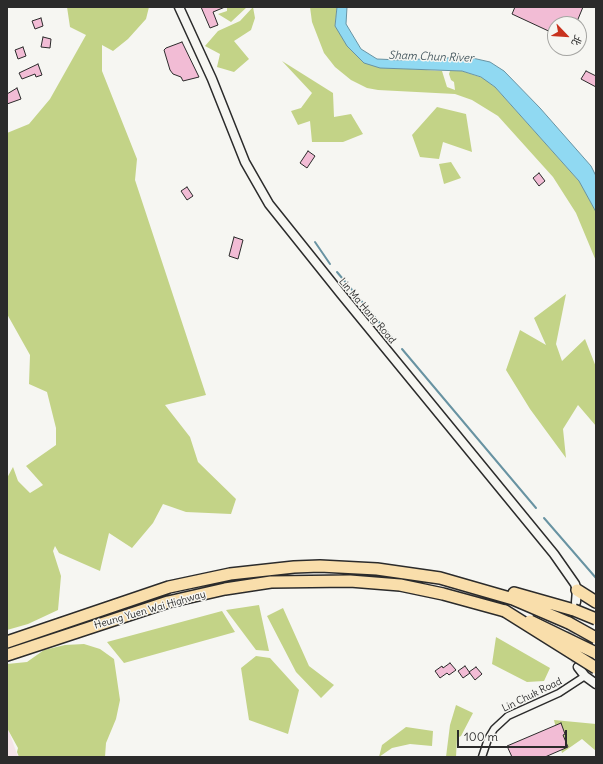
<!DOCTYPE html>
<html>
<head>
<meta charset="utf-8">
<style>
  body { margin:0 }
  #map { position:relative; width:603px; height:764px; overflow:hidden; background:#f6f6f2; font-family:Delius,"LXGW WenKai TC",sans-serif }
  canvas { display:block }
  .frame { position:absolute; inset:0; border:8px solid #2b2b2b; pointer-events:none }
  .north { position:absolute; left:547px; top:16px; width:40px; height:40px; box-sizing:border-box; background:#f6f6f2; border:1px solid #a5a5a2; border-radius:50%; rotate:115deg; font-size:11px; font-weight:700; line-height:16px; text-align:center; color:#2b2b2b }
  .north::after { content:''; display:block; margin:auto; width:14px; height:18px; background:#c8321e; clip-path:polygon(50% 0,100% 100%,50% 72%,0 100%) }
  .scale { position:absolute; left:457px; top:730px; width:110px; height:18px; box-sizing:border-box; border:2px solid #2b2b2b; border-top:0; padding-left:5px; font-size:12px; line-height:14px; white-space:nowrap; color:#2b2b2b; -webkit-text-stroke:3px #f6f6f2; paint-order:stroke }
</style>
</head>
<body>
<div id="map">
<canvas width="603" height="764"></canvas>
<div class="frame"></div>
<div class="north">北</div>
<div class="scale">100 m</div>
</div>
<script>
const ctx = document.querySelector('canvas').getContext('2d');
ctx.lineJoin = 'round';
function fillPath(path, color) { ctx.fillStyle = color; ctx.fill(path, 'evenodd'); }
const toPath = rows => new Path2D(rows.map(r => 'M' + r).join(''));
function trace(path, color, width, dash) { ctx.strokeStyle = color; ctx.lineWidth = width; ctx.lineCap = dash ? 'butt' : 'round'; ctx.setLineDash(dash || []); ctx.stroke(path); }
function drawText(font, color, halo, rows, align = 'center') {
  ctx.font = font + ' Delius,sans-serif'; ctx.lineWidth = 3; ctx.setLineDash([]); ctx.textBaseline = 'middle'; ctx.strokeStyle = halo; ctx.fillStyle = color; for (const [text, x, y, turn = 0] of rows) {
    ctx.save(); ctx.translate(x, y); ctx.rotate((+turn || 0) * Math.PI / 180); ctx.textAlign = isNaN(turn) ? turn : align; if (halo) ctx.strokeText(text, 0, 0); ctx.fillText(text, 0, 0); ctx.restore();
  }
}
fillPath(toPath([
  [7,726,17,754,19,757,7,757]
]), '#f5e5e9');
fillPath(toPath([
  [67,7,149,7,146,19,128,39,113,51,102,45,102,71,137,159,135,180,206,395,165,405,190,437,198,462,236,499,231,514,186,512,163,504,153,523,132,548,109,533,100,571,59,553,55,546,53,551,61,576,58,610,28,624,7,630,7,478,13,467,18,481,30,493,43,485,26,466,56,445,56,428,47,392,29,384,30,355,7,314,7,133,29,124,50,99,86,35,70,27],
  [227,7,247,7,231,22,218,14,227,11],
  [253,7,255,18,251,30,234,41,249,59,234,72,217,67,220,54,205,46,218,31,240,21],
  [310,7,337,7,335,26,379,67,442,71,447,87,455,90,454,82,451,80,449,74,450,71,462,71,483,78,495,87,580,182,596,212,596,261,576,213,553,177,498,116,472,100,455,94,378,90,367,88,351,80,335,67,324,53,312,22],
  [282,61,333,93,334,117,351,114,363,134,343,142,312,142,310,121,298,125,291,111,301,108,312,93],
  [437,107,466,114,472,152,443,142,439,159,420,157,412,135],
  [451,162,461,178,444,184,439,164],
  [566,294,556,344,562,361,585,339,596,367,596,426,578,405,563,429,566,458,530,409,506,370,520,330,546,345,534,318],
  [259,605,269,651,256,650,226,610],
  [283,608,309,666,334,685,321,698,296,672,267,616],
  [222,611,235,632,124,663,107,642],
  [496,637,550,668,544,681,527,682,492,664],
  [84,644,100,649,114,659,120,700,116,719,106,743,105,757,19,757,17,752,18,748,7,728,7,664,27,662,44,650,65,645],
  [256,656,270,658,299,690,288,734,249,720,241,668],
  [456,705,473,713,461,736,457,738,456,757,446,757,450,725],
  [554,720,596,724,596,751,582,739,562,753],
  [406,727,433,731,432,746,410,744,392,748,379,757,382,745]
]), '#c3d387');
const water = toPath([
  [337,7,347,7,346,24,361,49,377,59,400,60,468,57,490,62,504,71,540,108,591,166,596,176,596,212,579,181,495,87,481,77,462,71,380,68,364,63,347,46,335,26,337,7]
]);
fillPath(water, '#90d9f2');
trace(water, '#6893a2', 1);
trace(toPath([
  [315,242,330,264],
  [337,272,394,340],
  [402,349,536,508],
  [544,518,596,578]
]), '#6893a2', 2);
const building = toPath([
  [201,7,225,7,213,12,218,25,210,28,201,7],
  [515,7,583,7,576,24,555,24,555,34,512,14,515,7],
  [41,18,43,26,35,29,32,21,41,18],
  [43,37,51,39,50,48,41,47,43,37],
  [182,42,199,77,183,81,181,77,173,74,170,70,164,50,166,48,182,42],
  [23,47,26,56,18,59,15,50,23,47],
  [38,64,42,75,36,77,35,74,22,79,19,73,38,64],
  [586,71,596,76,596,87,581,79,586,71],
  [17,88,21,99,7,104,7,94,17,88],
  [308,151,315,156,307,168,300,163,308,151],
  [539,173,545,181,539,186,533,178,539,173],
  [187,187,193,196,187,200,181,191,187,187],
  [234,237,243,240,238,259,229,256,234,237],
  [450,663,456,670,449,675,447,673,440,678,435,671,442,666,443,668,450,663],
  [465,666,470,673,463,678,458,671,465,666],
  [476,667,482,674,475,680,469,672,476,667],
  [561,723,565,734,563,735,568,747,545,757,512,757,507,746,561,723]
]);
fillPath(building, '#f2bcd5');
trace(building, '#2b2b2b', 1);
trace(toPath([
  [575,607,570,641,570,648,578,667]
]), '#cdcdca', 8, [8, 4]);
const street = toPath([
  [482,757,488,739,494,729,508,716,559,693,585,676]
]);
const secondary = toPath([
  [179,7,212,79,245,162,269,204,341,294,554,554,575,584,577,590,576,602],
  [578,667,585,676,596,684]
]);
const highway = toPath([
  [577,590,596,602],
  [514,593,574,610],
  [7,642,169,587,230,574,294,567,320,566,377,569,440,578,513,599,569,623],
  [7,655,168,602,225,589,271,582,350,581,400,585,443,594,505,611]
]);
trace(street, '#2b2b2b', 9);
trace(secondary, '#2b2b2b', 11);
trace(highway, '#2b2b2b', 14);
trace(street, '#f6f6f2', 6);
trace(secondary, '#f6f6f2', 8);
trace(highway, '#f9deab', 11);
const highwayBridge = toPath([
  [574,610,596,619],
  [505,611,596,668],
  [530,621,596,653],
  [569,623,596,638]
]);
trace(highwayBridge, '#2b2b2b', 14, []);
trace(highwayBridge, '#f9deab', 11);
drawText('10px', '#2b2b2b', '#f6f6f2', [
  ["Lin Ma Hang Road",367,311,50],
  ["Heung Yuen Wai Highway",150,610,-16],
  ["Lin Chuk Road",532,695,-26]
]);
drawText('italic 11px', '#44565d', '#f6f6f2', [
  ["Sham Chun River",431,57,2]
]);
</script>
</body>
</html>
